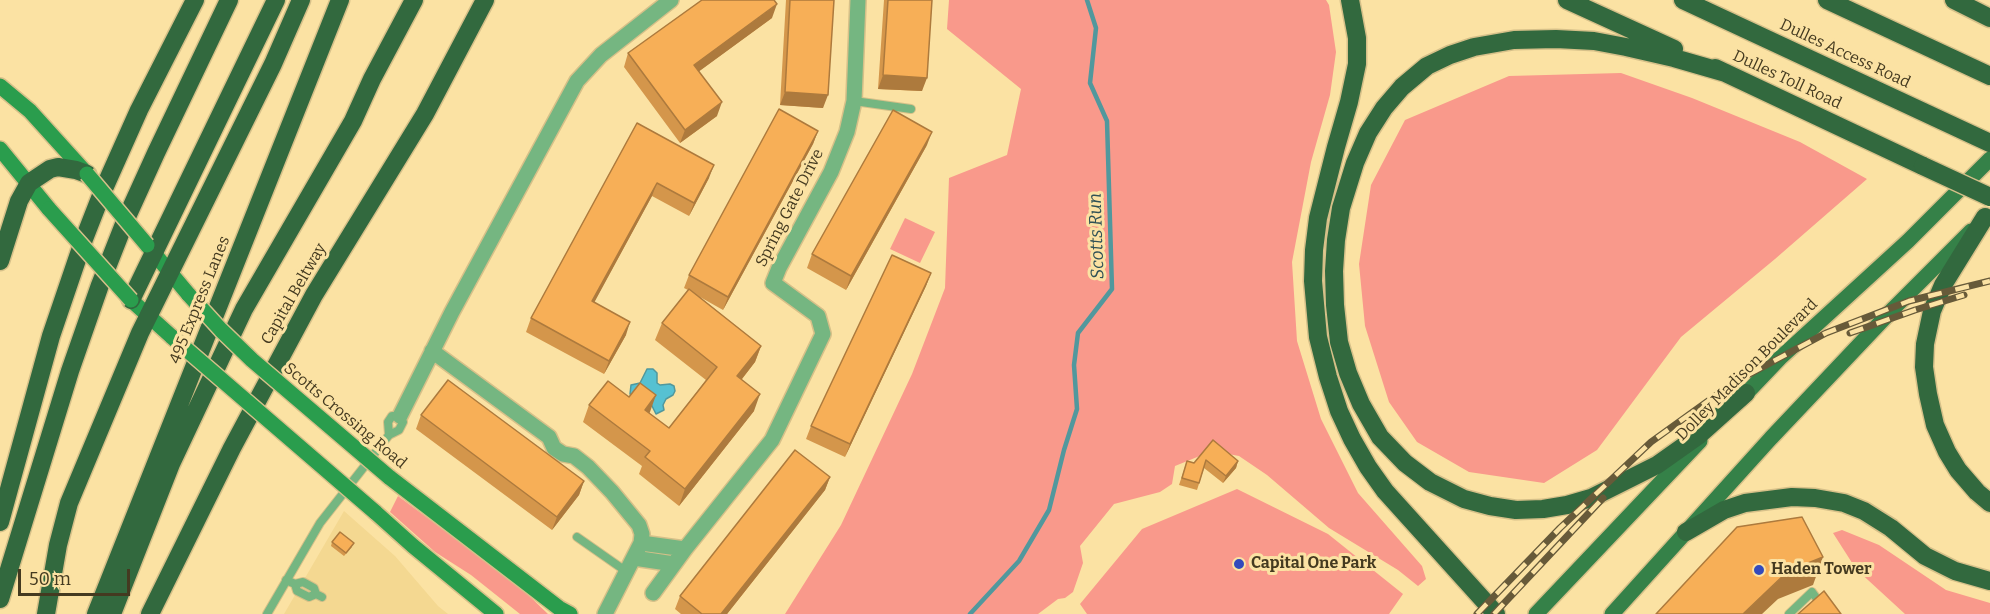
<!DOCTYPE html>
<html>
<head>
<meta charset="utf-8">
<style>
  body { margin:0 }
  #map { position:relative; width:1990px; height:614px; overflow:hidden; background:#fbe2a3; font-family:Bitter,serif }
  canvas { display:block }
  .scale { position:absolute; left:18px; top:569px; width:112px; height:27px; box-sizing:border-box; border:3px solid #443a20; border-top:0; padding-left:8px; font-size:18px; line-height:21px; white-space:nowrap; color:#443a20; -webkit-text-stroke:4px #fbe2a3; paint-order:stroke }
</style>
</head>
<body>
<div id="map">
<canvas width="1990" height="614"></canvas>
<div class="scale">50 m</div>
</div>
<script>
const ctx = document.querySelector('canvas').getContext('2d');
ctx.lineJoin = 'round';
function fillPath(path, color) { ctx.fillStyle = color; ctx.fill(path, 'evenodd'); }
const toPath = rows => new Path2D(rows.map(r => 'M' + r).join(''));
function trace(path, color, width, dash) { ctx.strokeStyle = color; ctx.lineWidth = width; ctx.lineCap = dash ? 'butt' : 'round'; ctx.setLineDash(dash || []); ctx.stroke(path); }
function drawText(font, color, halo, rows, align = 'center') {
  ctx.font = font + ' Bitter,serif'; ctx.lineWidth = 6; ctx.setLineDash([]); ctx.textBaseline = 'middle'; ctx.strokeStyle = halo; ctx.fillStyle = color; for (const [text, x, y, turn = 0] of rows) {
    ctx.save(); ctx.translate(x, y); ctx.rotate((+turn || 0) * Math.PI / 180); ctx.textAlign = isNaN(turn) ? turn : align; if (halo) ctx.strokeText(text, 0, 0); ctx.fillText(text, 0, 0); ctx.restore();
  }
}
fillPath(toPath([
  [344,511,395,556,438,606,448,614,284,614]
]), '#f4d891');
fillPath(toPath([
  [949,0,1326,0,1329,5,1336,52,1330,95,1311,162,1292,262,1297,341,1321,419,1358,493,1422,566,1426,579,1418,586,1398,570,1329,528,1267,475,1239,456,1212,451,1175,466,1172,484,1160,492,1114,504,1080,546,1083,563,1073,592,1065,598,1058,599,1038,614,785,614,841,525,912,374,945,288,949,178,1007,155,1021,89,947,29],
  [1621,73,1692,98,1800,142,1867,179,1775,259,1681,337,1597,450,1544,483,1469,472,1417,442,1389,402,1365,326,1359,264,1371,185,1405,120,1509,76],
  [905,218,935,232,920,263,890,249],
  [1237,489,1328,534,1403,594,1389,614,1087,614,1080,604,1142,529],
  [398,496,517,584,548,614,520,614,471,575,435,552,390,512],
  [1842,530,1879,545,1946,590,1990,603,1990,614,1905,614,1856,569,1833,533]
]), '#f9998b');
const water = toPath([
  [647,369,653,369,657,373,657,383,660,385,670,384,674,386,675,391,673,395,666,399,663,405,664,410,656,414,649,400,630,394,631,385,640,383,647,369]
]);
fillPath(water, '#56c1d2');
trace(water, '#51989d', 1.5);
trace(toPath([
  [970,614,1019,561,1049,510,1064,450,1077,409,1074,365,1078,333,1112,289,1107,121,1090,83,1096,28,1087,0]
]), '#51989d', 4.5);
const lane = toPath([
  [854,101,911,109],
  [577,537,627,572],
  [286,580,295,584,297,591,309,597,316,594,322,597],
  [295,584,303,582,314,588,316,594],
  [267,614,320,523,389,435,399,430,403,422,400,416,392,416,388,422,389,435],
  [1789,614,1812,592,1828,614]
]);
const street = toPath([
  [432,351,549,437,554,448,563,454,574,456,588,467,612,492,639,525,642,534,641,543,605,614],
  [400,416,452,312,577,81,601,55,671,0],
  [641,543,685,549],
  [634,558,674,564],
  [653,593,685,549,772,440,823,334,818,316,773,283,779,268,831,172,847,132,854,101,858,0]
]);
const secondary = toPath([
  [0,86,30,111,87,174],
  [0,149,49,209],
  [147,245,189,295],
  [131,300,172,337],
  [389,477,559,608,570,614],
  [375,512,413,546,496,614]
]);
const primary = toPath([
  [1740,400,1780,358,1908,241,1990,159],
  [1536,614,1700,441],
  [1612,614,1771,438,1894,308,1971,231]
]);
const highway = toPath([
  [1350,0,1357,38,1357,64,1349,102,1336,147,1318,218,1314,250,1313,281,1318,337,1328,377,1339,411,1352,439,1368,467,1385,491,1496,614],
  [1567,0,1674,49],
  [1683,0,1990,143],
  [1827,0,1990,76],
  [1954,0,1990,18],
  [1715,68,1923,166],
  [1726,73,1674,58,1626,47,1594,41,1556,39,1514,40,1474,47,1450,55,1427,66,1402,87,1384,108,1368,133,1355,163,1341,208,1336,240,1334,271,1335,305,1339,342,1348,373,1361,404,1380,437,1405,463,1430,482,1464,499,1490,506,1516,510,1543,509,1567,505,1591,498,1657,465,1698,436,1746,393],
  [1985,217,1943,285,1932,311,1925,344,1924,367,1928,394,1935,425,1947,452,1958,470,1977,492,1990,503],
  [0,261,19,201,29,183,50,169,58,167,76,170,87,174],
  [131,300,276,0],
  [0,522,51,336,84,239,102,193,139,110,195,0],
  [1686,532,1724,510,1745,503,1792,497,1815,498,1844,503,1864,511,1891,528,1925,556,1955,571,1990,581],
  [0,599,70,371,100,285,126,219,156,153,229,0],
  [46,614,58,545,69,503,140,333,273,64,301,0],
  [96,614,340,0],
  [112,614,171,464,244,309,353,121,372,79,414,0],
  [150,614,232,448,314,295,425,114,485,0]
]);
trace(lane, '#d6c089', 10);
trace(street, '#d6c089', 18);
trace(secondary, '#d6c089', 18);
trace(primary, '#d6c089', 18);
trace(highway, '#d6c089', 21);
trace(lane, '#75b681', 8);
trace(street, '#75b681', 15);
trace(secondary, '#2a9d4d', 15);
trace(primary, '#358148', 15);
trace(highway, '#32693e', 18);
const rail = toPath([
  [1850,333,1915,310,1964,295],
  [1477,614,1560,528,1651,442,1733,383,1826,333,1909,301,1990,281],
  [1494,614,1603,498]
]);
trace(rail, '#675a39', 7);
trace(rail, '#fbe2a3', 4.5, [14]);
const secondaryBridge = toPath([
  [87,174,147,245],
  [49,209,131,300],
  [189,295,221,330,252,360,389,477],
  [172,337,375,512]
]);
const highwayBridge = toPath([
  [1923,166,1990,197]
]);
trace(secondaryBridge, '#d6c089', 18, []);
trace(highwayBridge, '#d6c089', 21, []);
trace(secondaryBridge, '#2a9d4d', 15);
trace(highwayBridge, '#32693e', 18);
fillPath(toPath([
  [786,0,834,0,823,108,780,105],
  [884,0,932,0,922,91,878,89],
  [772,18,699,71,717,116,680,143,624,67,628,53],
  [637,123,709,178,689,216,652,196,594,302,626,335,604,374,526,332,531,318],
  [818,131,813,144,723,310,700,297,761,346,755,362,742,379,754,411,679,506,639,474,642,466,583,422,589,405,650,412,649,413,669,428,706,380,655,340,662,323,688,290,684,288,689,275],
  [927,145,846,290,807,268,812,254],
  [931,273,926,286,845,457,806,439,811,426],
  [421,415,584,481,579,495,552,530,416,429],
  [1213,440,1238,461,1236,468,1223,483,1204,468,1197,490,1179,485,1187,461,1194,463],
  [830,477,825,490,727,614,681,614,675,609,680,596],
  [332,542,352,547,344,556,331,546]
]), '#d4964b');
fillPath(toPath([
  [777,4,772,18,690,78,694,65],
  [883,75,927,78,922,91,878,89],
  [785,92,828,95,823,108,780,105],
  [722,102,717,116,680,143,685,130],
  [818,131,813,144,723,310,728,297],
  [932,132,927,145,846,290,851,276],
  [714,165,709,178,689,216,694,203],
  [657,183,652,196,588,314,592,301],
  [931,273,926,286,845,457,850,444],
  [630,322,626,335,604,374,609,361],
  [761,346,755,362,731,393,737,376],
  [760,394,754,411,679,506,685,489],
  [656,395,650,412,638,427,645,410],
  [1238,461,1236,468,1223,483,1226,476],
  [830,477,825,490,727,614,721,614],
  [584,481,579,495,552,530,557,517],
  [1823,557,1813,585,1778,599,1762,614,1743,614,1788,571]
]), '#ad7a3d');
const building = toPath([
  [702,0,774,0,777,4,694,65,722,102,685,130,628,53,702,0],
  [790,0,834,0,828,95,785,92,790,0],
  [888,0,932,0,927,78,883,75,888,0],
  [779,109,818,131,728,297,689,275,779,109],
  [893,110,932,132,851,276,812,254,893,110],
  [637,123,714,165,694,203,657,183,592,301,630,322,609,361,531,318,637,123],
  [892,255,931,273,850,444,811,426,892,255],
  [689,289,761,346,737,376,760,394,685,489,645,457,650,451,589,405,608,381,629,397,640,383,656,395,645,410,669,428,717,367,662,323,689,289],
  [448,380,584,481,557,517,421,415,448,380],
  [1213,440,1238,461,1226,476,1206,460,1199,483,1182,478,1187,461,1194,463,1213,440],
  [795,450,830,477,721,614,702,614,680,596,795,450],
  [1802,517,1823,557,1788,571,1743,614,1656,614,1737,527,1802,517],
  [340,532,354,543,346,553,332,542,340,532],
  [1824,591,1841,614,1798,614,1824,591]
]);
fillPath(building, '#f7af57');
trace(building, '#ad7a3d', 1.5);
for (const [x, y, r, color] of [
  [1239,564,6,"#334abc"],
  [1759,570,6,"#334abc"]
]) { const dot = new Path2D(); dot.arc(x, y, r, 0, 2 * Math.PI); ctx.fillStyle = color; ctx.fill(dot); trace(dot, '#fbe2a3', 2); }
drawText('16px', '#443a20', '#fbe2a3', [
  ["Dulles Access Road",1845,54,25],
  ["Dulles Toll Road",1787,80,25],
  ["Spring Gate Drive",790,208,-63],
  ["Capital Beltway",294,294,-60],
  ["495 Express Lanes",200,300,-68],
  ["Dolley Madison Boulevard",1747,370,-45],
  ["Scotts Crossing Road",345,416,40]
]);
drawText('bold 16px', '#443a20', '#fbe2a3', [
  ["Capital One Park",1251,564],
  ["Haden Tower",1771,570]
], 'left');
drawText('italic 18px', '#305156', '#fbe2a3', [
  ["Scotts Run",1097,236,-92]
]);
</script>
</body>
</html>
